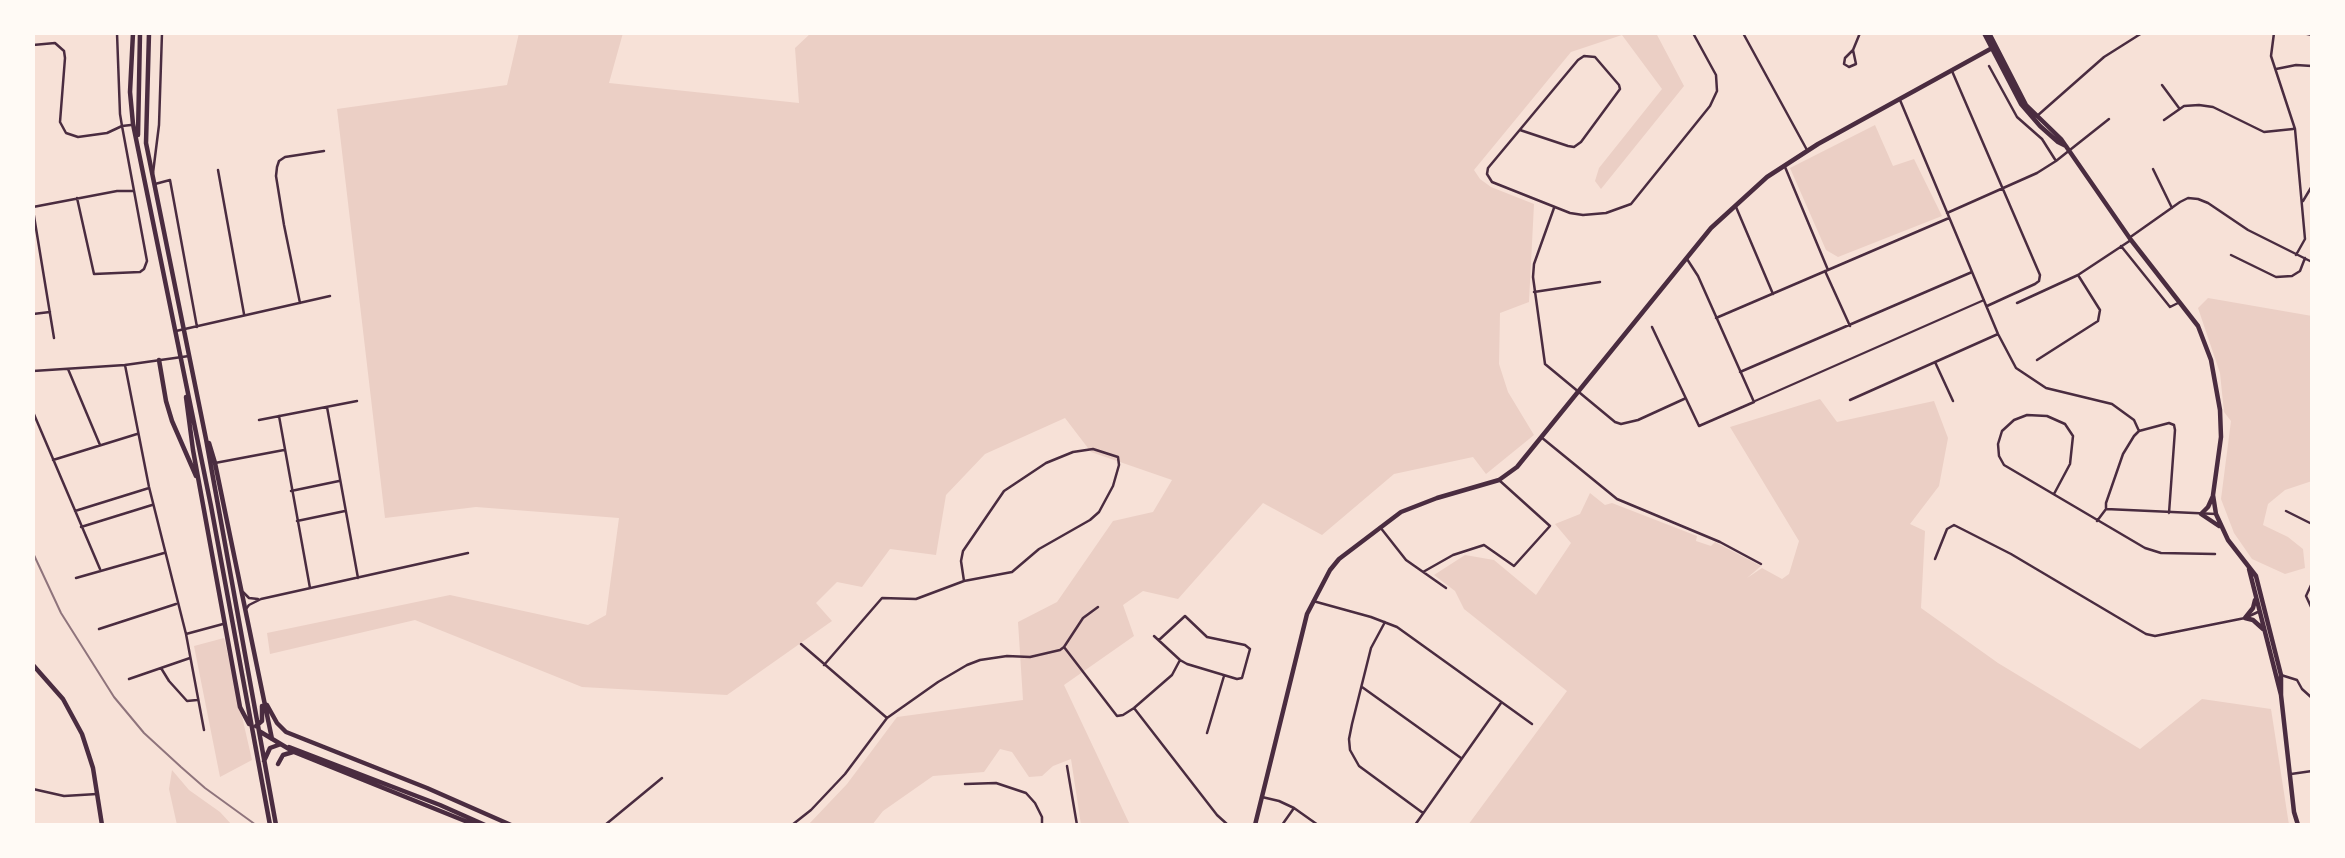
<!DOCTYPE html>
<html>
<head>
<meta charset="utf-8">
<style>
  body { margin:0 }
  #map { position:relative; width:2345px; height:858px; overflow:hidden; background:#f7e1d7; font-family:Signika,sans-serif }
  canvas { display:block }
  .frame { position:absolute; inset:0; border:35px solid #fffaf5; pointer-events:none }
</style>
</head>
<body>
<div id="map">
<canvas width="2345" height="858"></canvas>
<div class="frame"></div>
</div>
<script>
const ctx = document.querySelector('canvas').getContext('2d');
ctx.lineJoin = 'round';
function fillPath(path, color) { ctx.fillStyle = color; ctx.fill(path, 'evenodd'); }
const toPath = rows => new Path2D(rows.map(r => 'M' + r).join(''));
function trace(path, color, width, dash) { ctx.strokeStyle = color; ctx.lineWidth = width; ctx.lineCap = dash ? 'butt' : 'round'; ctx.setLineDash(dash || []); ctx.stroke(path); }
fillPath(toPath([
  [519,33,623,33,609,83,799,103,795,48,811,33,1656,33,1684,86,1601,189,1595,181,1599,168,1662,89,1622,35,1571,52,1474,170,1480,179,1491,187,1534,204,1529,302,1500,313,1499,364,1508,392,1534,435,1486,474,1473,457,1394,474,1322,535,1263,503,1178,599,1143,591,1123,605,1134,636,1064,685,1130,825,1081,825,1071,759,1053,766,1042,776,1029,777,1012,752,1000,749,984,772,933,776,883,811,872,825,808,825,847,784,897,717,1023,700,1018,622,1057,602,1113,521,1153,512,1172,480,1091,452,1065,418,985,454,946,495,936,555,890,549,862,587,837,582,816,603,832,621,727,695,582,687,415,620,270,654,267,633,450,595,588,625,606,615,619,518,476,507,385,518,337,109,507,85],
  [1875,125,1893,166,1914,159,1942,216,1838,257,1826,250,1790,168],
  [2208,298,2312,316,2312,481,2285,490,2268,504,2263,525,2288,537,2303,549,2305,568,2285,574,2252,559,2234,533,2221,499,2231,421,2224,412,2220,373,2198,308],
  [1820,399,1837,422,1934,401,1948,438,1939,486,1910,524,1925,531,1921,608,1998,663,2140,749,2202,699,2271,709,2289,825,1468,825,1567,691,1464,609,1455,591,1434,575,1465,555,1494,560,1536,595,1571,543,1555,524,1580,514,1590,493,1605,505,1612,503,1697,536,1696,541,1711,546,1715,542,1761,566,1747,578,1762,568,1782,579,1789,574,1799,541,1730,427],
  [224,638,252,760,220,777,194,646],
  [172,770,189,790,220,812,232,825,177,825,169,789]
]), '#ebcfc5');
trace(toPath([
  [1755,401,1984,300]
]), '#4a2c40', 2);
trace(toPath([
  [117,33,120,114,122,126,131,125],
  [1743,33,1807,150],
  [2274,33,2271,56,2295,129,2305,239,2296,255],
  [2303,33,2312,35],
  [33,45,55,43,64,51,65,58,60,122,66,133,78,137,107,133,122,126,147,261,144,269,140,272,94,274,77,198],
  [1853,50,1856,64,1849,67,1844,64,1845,58,1853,50,1860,33],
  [1989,66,2017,117,2042,139,2056,161],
  [2276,69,2296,65,2312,66],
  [1952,71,2040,275,2039,281,2035,284,1987,306],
  [2162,85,2179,108],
  [1900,100,1998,334,2016,368,2046,388,2112,404,2134,420,2139,431],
  [2037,116,2104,57,2142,33],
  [2164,120,2184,106,2199,105,2213,107,2264,132,2293,129],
  [1520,130,1568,146,1574,147,1581,142,1620,89,1619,85,1595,57,1584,56,1578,60,1488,168,1487,174,1492,182,1570,213,1583,215,1606,213,1631,204,1710,106,1717,91,1716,75,1693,33],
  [1785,167,1828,270],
  [2153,169,2172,208],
  [218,170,244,314],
  [153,173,159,125,162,33],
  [155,184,170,180,197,327],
  [2303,201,2312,186],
  [33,207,117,191,134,191],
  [1736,207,1773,294],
  [1554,208,1534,264,1533,277,1545,364,1615,422,1621,424,1638,420,1684,399],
  [33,210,54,338],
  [1947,213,2037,173,2056,161,2109,119],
  [2129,238,2180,202,2188,198,2198,199,2208,203,2248,230,2312,262],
  [2121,246,2170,307,2180,302],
  [2231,255,2276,277,2292,276,2300,271,2305,258],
  [1825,271,1850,326],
  [1534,292,1600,282],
  [300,303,284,225,276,176,277,167,279,161,285,157,324,151],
  [2017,303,2078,275,2131,240],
  [33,314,50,312],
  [1716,318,1949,218],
  [1652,327,1699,426,1754,402,1698,276,1687,259],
  [176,331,330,296],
  [2037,360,2098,321,2100,310,2078,275],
  [1935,362,1953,401],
  [125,365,149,487,186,634,204,730],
  [68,369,100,445],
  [33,371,125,365,189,356],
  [1740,372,1972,272],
  [1850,400,1998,334],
  [327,407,358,578],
  [33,412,100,569],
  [279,416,310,588],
  [259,420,357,401],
  [1541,437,1617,499,1720,542,1761,564],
  [53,460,137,434],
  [215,463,284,450],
  [291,491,339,481],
  [2054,494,2070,464,2073,436,2065,424,2047,416,2027,415,2014,420,2002,431,1998,444,1999,456,2004,465,2145,548,2161,553,2215,554],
  [2106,509,2216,514],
  [75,511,149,488],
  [2286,511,2312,524],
  [297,521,345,511],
  [2097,521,2106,509,2106,503,2123,454,2134,436,2139,431,2169,423,2174,425,2175,430,2169,513],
  [81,527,152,505],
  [1380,527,1406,560,1446,588],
  [1935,559,1947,529,1954,525,2011,554,2146,634,2155,636,2245,618,2258,612],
  [1423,572,1453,555,1484,545,1514,566,1550,526,1499,480],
  [76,578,164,553],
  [2312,583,2306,596,2312,609],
  [243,592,249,598,258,599],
  [1313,601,1371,617,1397,627,1532,724],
  [246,609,249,605,261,599,468,553],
  [1385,622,1371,648,1352,724,1349,739,1350,750,1359,766,1423,813],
  [99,629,176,604],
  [186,634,223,624],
  [1154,636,1180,660,1187,664,1237,679,1242,678,1250,649,1245,645,1207,637,1185,616,1159,640],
  [801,644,887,718],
  [1064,647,1117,716,1123,715,1134,708,1172,675,1180,660],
  [824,665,882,598,916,599,964,581,1012,572,1039,549,1090,520,1099,512,1113,486,1119,465,1118,457,1093,449,1073,452,1046,463,1004,491,963,551,961,561,964,581],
  [161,668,169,681,187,701,197,700],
  [2281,675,2297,680,2302,689,2312,698],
  [129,679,190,658],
  [1362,687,1461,758],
  [1134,708,1217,815,1228,825],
  [1207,733,1224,676],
  [1067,766,1077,825],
  [2291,774,2312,771],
  [965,784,996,783,1026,793,1035,803,1042,817,1042,825],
  [33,789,64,796,97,794],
  [1262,797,1279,801,1294,808,1318,825],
  [605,825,662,778],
  [792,825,811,810,845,774,887,718,938,682,967,665,980,660,1007,656,1030,657,1060,650,1064,647,1083,618,1098,607],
  [1282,825,1294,808],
  [1415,825,1501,703]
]), '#4a2c40', 2.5);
trace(toPath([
  [133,33,130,92,133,124,211,506,270,825],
  [149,33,146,143,206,439,276,825],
  [138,135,140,33],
  [159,360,166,401,172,421,196,476],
  [186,397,193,450,240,707,249,724],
  [209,443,215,463,272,739],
  [33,665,63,699,82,734,93,768,102,825],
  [267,705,277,723,286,732,427,788,511,825],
  [256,726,262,721,262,706],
  [259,731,294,752,475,825],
  [289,747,440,805,485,825],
  [264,761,270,748,281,744],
  [278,764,283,755,293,752],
  [1255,825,1307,614,1330,570,1339,559,1401,512,1437,498,1499,480,1517,467,1711,228,1767,177,1818,144,1994,47]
]), '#4a2c40', 4.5);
trace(toPath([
  [1984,33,2021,104,2040,126,2058,142,2066,146],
  [1989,33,2026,105,2061,139,2131,240,2198,326,2211,360,2220,410,2221,437,2213,495,2216,514,2228,540,2256,576,2281,675,2281,695],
  [2213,496,2208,507,2201,514,2219,526],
  [2249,569,2281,695,2294,812,2298,825],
  [2255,600,2253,608,2245,618,2253,620,2263,629]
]), '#4a2c40', 4.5);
trace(toPath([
  [33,553,61,613,114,697,144,733,181,767,205,788,256,825]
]), '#8f747c', 2);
</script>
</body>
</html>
